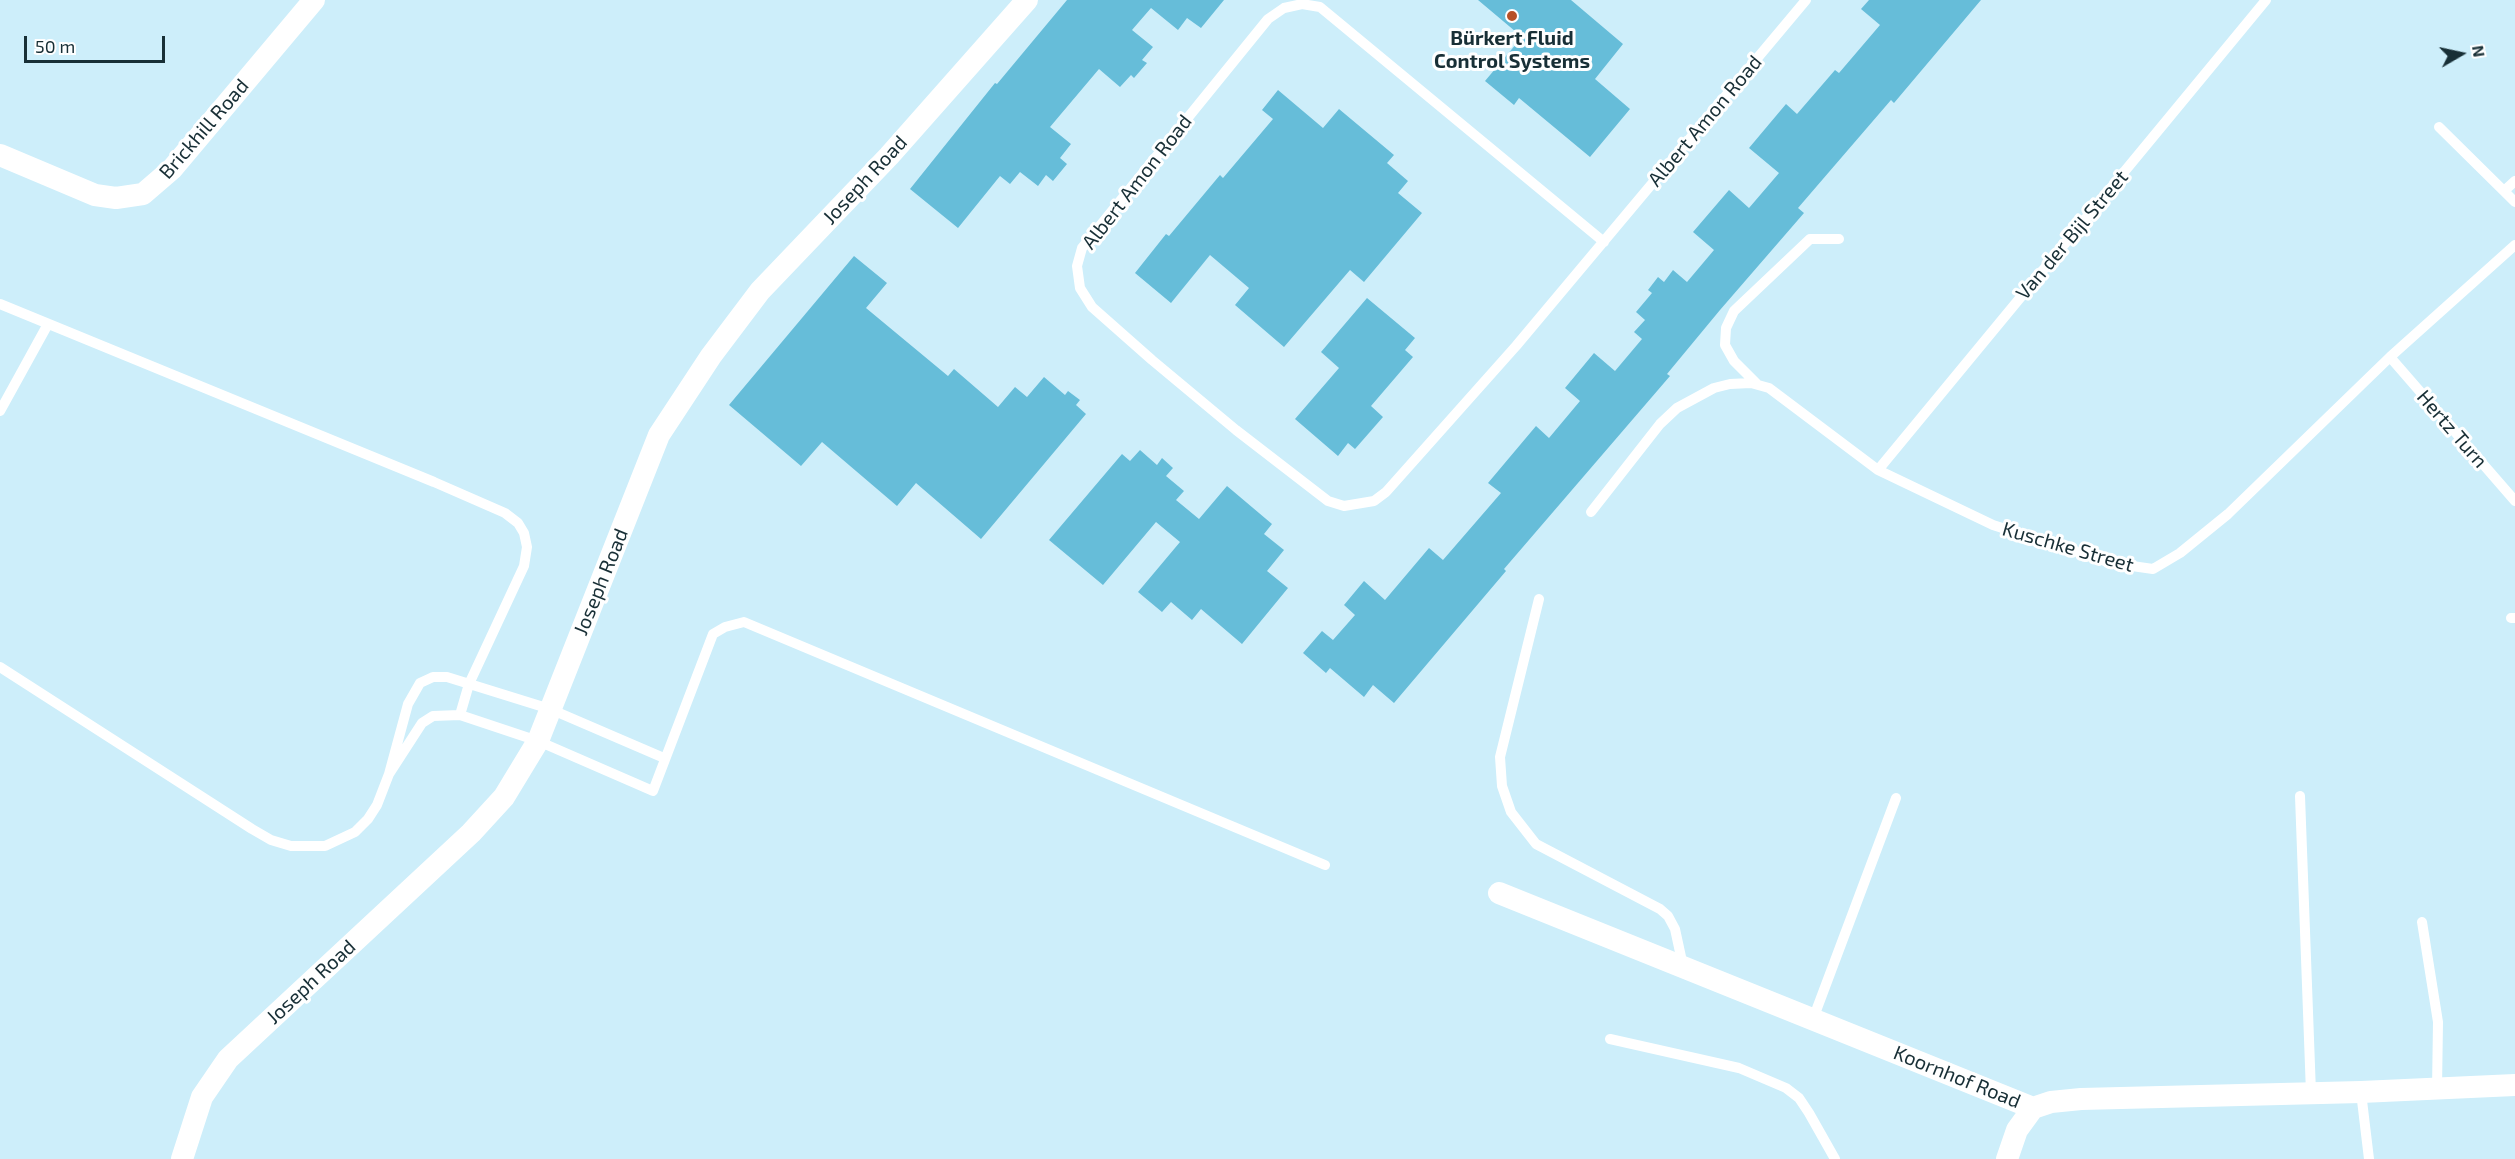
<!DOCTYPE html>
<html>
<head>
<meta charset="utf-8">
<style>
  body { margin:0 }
  #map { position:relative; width:2515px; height:1159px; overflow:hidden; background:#cdeefa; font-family:"Exo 2",sans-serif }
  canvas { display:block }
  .north { position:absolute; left:2431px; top:24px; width:60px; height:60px; -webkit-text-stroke:4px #fff; paint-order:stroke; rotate:81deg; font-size:16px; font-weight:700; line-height:24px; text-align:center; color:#182f36 }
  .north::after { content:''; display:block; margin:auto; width:21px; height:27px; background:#182f36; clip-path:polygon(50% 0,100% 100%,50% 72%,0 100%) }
  .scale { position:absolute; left:24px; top:36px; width:141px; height:27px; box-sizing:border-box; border:3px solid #182f36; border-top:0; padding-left:8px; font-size:18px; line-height:21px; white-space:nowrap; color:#182f36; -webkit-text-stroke:4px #fff; paint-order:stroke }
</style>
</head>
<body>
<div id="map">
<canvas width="2515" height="1159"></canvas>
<div class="north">N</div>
<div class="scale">50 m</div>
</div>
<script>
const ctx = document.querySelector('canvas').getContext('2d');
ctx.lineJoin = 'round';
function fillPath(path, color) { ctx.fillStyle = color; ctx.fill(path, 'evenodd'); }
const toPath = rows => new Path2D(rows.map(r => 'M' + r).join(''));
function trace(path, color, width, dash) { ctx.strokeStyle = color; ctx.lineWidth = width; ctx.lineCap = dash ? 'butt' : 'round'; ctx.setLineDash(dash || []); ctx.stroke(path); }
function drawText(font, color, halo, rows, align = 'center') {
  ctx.font = font + ' "Exo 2",sans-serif'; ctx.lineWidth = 6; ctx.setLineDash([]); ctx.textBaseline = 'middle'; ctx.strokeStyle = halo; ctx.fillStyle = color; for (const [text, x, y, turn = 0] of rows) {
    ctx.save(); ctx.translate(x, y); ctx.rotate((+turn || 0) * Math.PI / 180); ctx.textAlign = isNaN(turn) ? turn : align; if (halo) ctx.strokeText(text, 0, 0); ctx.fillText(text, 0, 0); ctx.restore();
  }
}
fillPath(toPath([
  [1067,0,1224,0,1201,28,1187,18,1178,30,1151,8,1132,30,1153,47,1142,60,1147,63,1134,78,1131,75,1120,87,1099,69,1050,127,1071,144,1060,158,1067,164,1053,181,1046,175,1038,186,1020,172,1010,184,1000,176,958,228,910,189,995,83,997,84],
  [1478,0,1571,0,1623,44,1595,79,1630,109,1590,157,1519,98,1514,105,1485,81,1522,37],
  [1869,0,1981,0,1894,103,1891,100,1798,208,1804,213,1720,310,1667,374,1670,376,1504,569,1506,571,1394,703,1373,685,1364,697,1330,668,1326,673,1303,653,1322,631,1333,640,1355,615,1344,605,1364,581,1385,600,1429,548,1443,560,1501,493,1488,483,1536,426,1549,438,1580,401,1565,388,1594,353,1615,371,1642,339,1634,332,1645,320,1636,312,1652,293,1648,290,1658,277,1664,282,1673,270,1687,282,1714,250,1693,232,1729,190,1749,208,1779,173,1749,148,1786,104,1797,114,1835,70,1839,73,1880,25,1861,9],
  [1278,90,1323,128,1339,109,1394,155,1387,163,1408,181,1398,193,1422,213,1364,282,1350,270,1284,347,1235,305,1249,288,1210,255,1171,303,1135,273,1166,234,1169,236,1220,175,1223,178,1273,119,1262,110],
  [854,256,887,283,866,308,948,376,954,369,998,407,1015,387,1027,397,1044,377,1065,395,1068,391,1080,400,1076,405,1086,414,981,539,916,483,897,506,822,442,801,466,729,405],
  [1367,298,1415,338,1405,350,1413,357,1371,406,1383,417,1355,449,1348,443,1338,456,1295,419,1339,368,1321,352],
  [1140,450,1157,465,1162,458,1173,468,1166,476,1184,491,1176,500,1199,519,1227,486,1272,524,1264,534,1284,550,1267,571,1288,588,1242,644,1201,609,1192,620,1171,602,1162,612,1138,592,1180,542,1156,522,1103,585,1049,540,1122,454,1130,461]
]), '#66bdd9');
trace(toPath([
  [2439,127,2515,202],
  [2504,191,2515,181],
  [1604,242,1320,7,1302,4,1284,8,1268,19,1082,248,1077,266,1080,288,1092,307,1152,360,1236,430,1328,501,1344,506,1374,501,1386,492,1516,346,1806,0],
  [0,304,434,482,505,513,518,523,524,533,527,547,524,566,469,684,460,715],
  [2390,357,2515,501],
  [1757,384,1734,361,1725,345,1726,328,1734,311,1810,239,1839,239],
  [0,411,48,324],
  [1878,470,2266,0],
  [1591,512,1660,424,1677,408,1714,388,1730,384,1751,383,1769,388,1878,470,1993,525,2111,563,2153,569,2180,553,2228,514,2390,357,2515,245],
  [1539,599,1500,757,1502,786,1511,812,1536,844,1660,909,1668,916,1675,929,1683,966],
  [2511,618,2515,618],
  [0,667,252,829,271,840,291,846,325,846,355,832,368,819,377,805,389,774,408,704,420,683,433,677,447,677,550,709,664,758],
  [389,774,422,723,433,716,460,715,538,741,653,791,713,634,725,627,744,622,1325,865],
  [2300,796,2311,1093],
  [2422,922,2438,1022,2437,1089],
  [1813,1019,1896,798],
  [1610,1039,1739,1068,1786,1088,1799,1098,1809,1113,1835,1159],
  [2361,1092,2369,1159]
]), '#fff', 10);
trace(toPath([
  [0,155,95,195,116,198,143,194,172,169,314,0],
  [1499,893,2033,1108,2051,1102,2081,1099,2361,1092,2515,1085],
  [182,1159,202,1097,228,1059,471,833,504,797,538,741,659,435,711,356,760,291,889,156,1027,0],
  [2007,1159,2017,1130,2033,1108]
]), '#fff', 22);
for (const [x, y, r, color] of [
  [1512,16,6,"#b75127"]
]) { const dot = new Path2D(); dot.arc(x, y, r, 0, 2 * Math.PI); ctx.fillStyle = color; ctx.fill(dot); trace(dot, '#fff', 2); }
drawText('bold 20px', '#182f36', '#fff', [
  ["Bürkert Fluid",1512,38],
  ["Control Systems",1512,61]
]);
drawText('20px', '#182f36', '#fff', [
  ["Albert Amon Road",1705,121,-50],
  ["Brickhill Road",204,129,-49],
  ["Joseph Road",865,180,-47],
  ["Albert Amon Road",1137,182,-52],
  ["Van der Bijl Street",2072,235,-50],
  ["Hertz Turn",2452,429,49],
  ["Kuschke Street",2068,547,16],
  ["Joseph Road",601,582,-68],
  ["Joseph Road",311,982,-43],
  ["Koornhof Road",1957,1077,22]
]);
</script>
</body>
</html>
